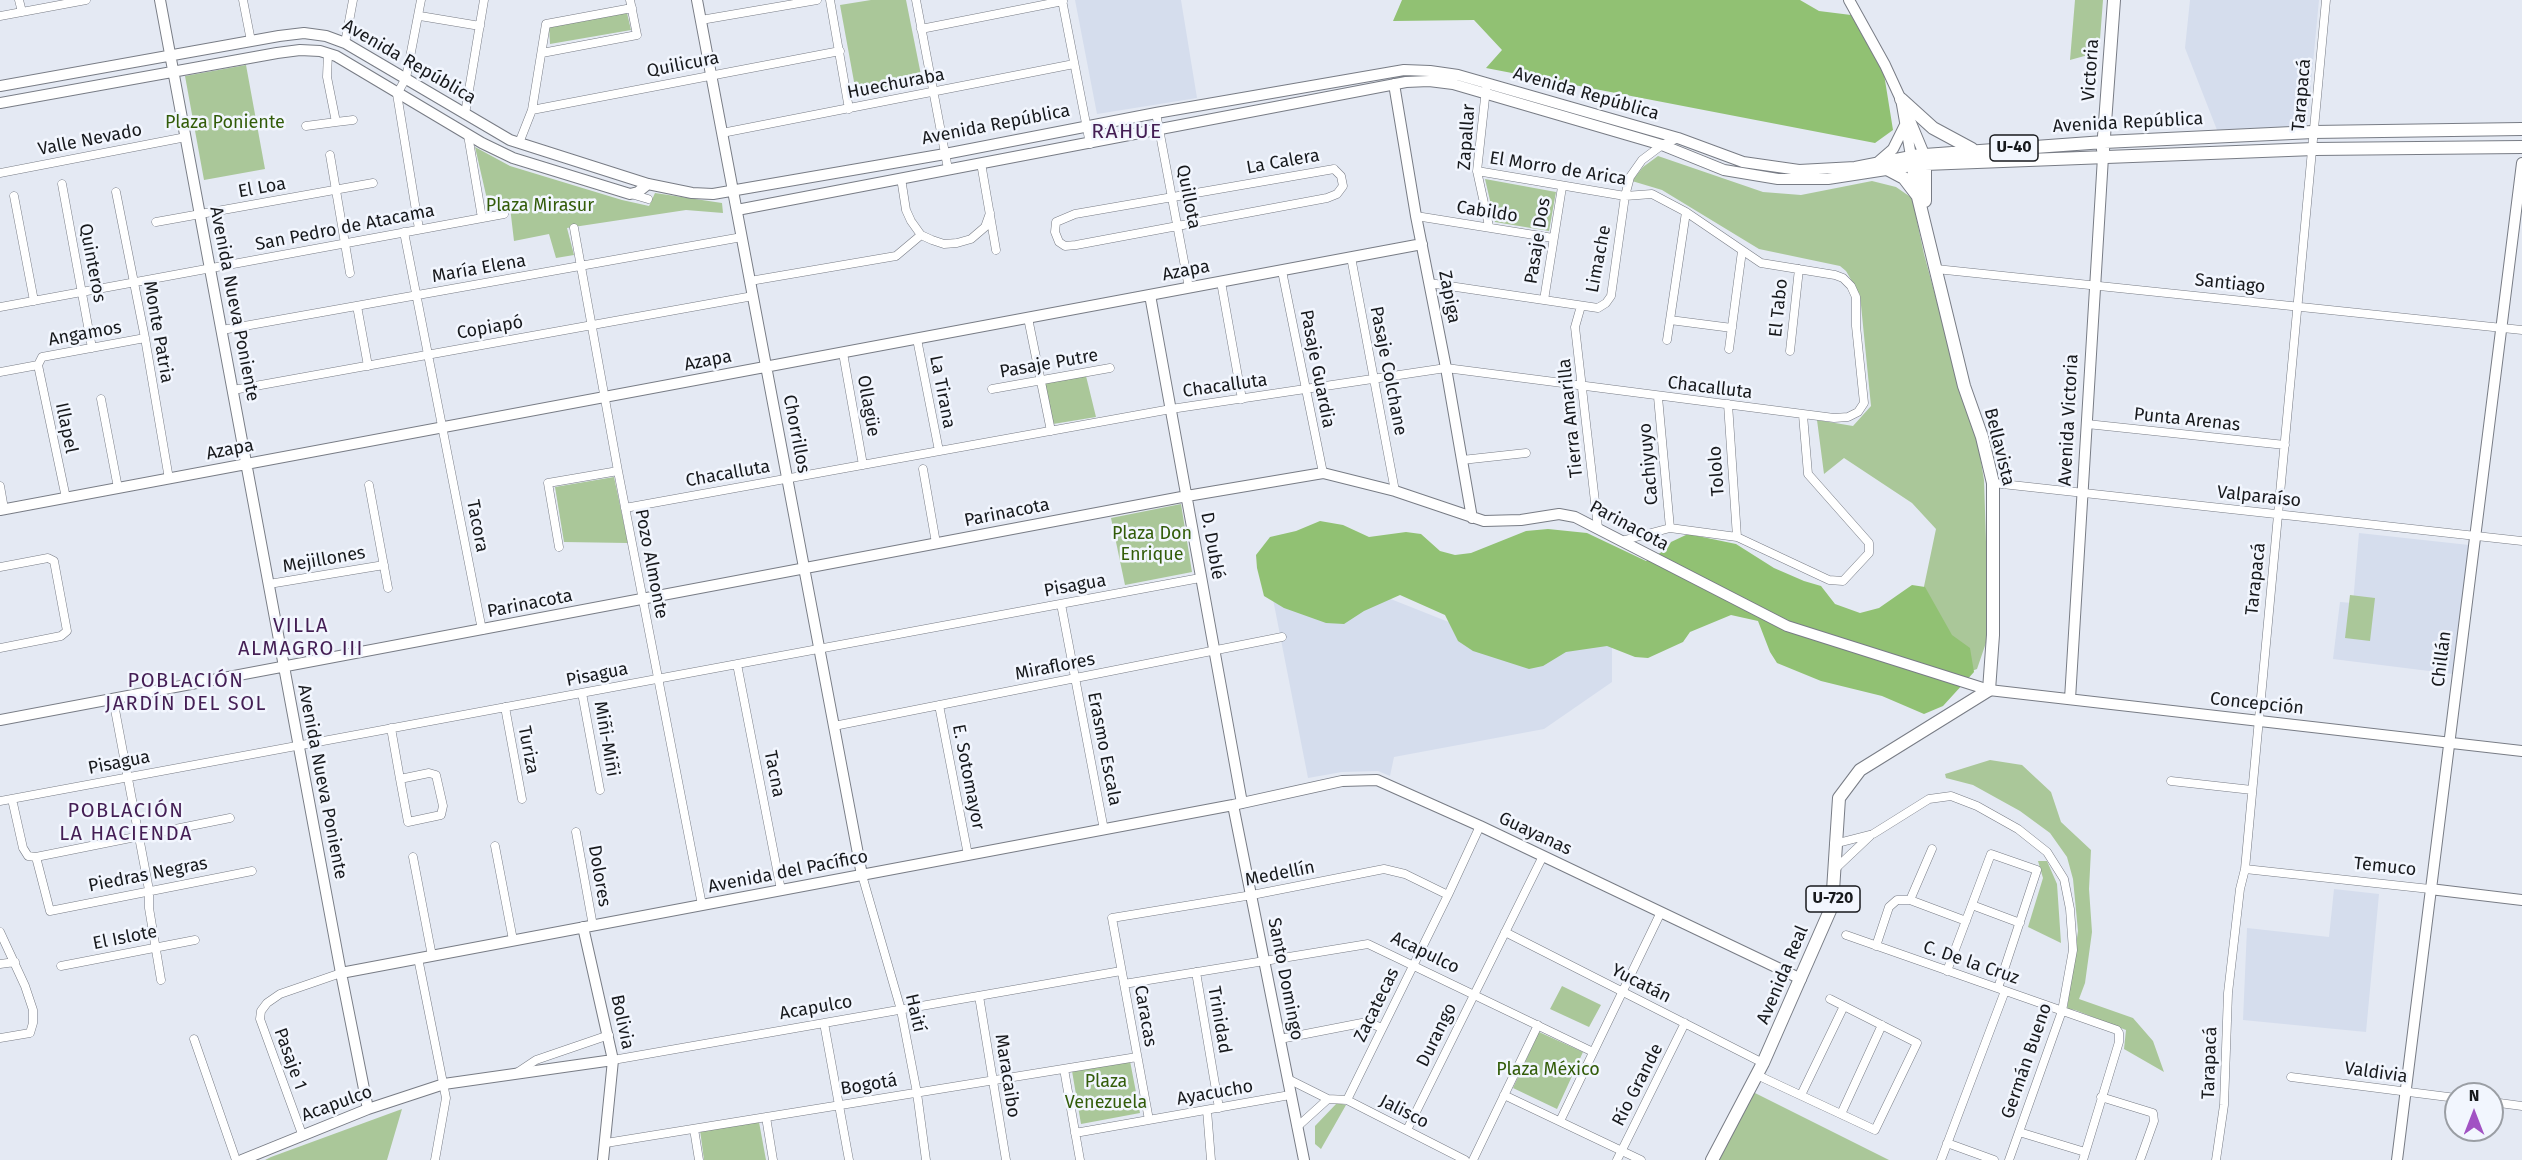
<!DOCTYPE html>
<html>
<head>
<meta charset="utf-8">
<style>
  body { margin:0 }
  #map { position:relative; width:2522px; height:1160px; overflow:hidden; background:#e4e9f3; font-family:"Fira Sans",sans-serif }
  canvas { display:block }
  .north { position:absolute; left:2444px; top:1082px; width:60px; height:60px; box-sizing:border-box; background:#f2f6fe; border:2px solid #9a9ea4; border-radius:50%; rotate:0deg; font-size:16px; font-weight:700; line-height:24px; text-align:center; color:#17191c }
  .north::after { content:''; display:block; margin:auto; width:21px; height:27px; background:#a152c3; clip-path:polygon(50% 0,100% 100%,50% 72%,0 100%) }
</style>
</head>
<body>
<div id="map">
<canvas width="2522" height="1160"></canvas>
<div class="north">N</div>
</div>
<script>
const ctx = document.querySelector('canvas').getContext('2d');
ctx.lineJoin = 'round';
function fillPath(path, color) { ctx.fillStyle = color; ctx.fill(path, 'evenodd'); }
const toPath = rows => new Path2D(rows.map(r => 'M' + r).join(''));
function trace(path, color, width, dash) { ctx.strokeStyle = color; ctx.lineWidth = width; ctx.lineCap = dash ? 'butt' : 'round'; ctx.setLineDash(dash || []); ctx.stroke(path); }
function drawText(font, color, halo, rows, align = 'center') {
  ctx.font = font + ' "Fira Sans",sans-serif'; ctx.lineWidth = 5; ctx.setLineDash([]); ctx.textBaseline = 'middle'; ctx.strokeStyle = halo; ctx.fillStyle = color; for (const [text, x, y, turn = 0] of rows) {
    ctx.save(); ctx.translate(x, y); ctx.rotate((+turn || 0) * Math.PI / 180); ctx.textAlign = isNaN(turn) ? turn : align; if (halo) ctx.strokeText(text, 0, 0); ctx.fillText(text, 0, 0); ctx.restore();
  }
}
fillPath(toPath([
  [1075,0,1181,0,1197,98,1097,114],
  [2190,0,2319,0,2307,126,2217,130,2185,48],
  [2359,533,2469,545,2453,674,2333,659,2340,602,2353,603],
  [1272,594,1378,594,1532,655,1612,638,1612,682,1544,729,1394,757,1390,776,1378,771,1342,772,1308,778],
  [2334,889,2379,894,2366,1032,2243,1020,2247,928,2329,937]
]), '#d5dded');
fillPath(toPath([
  [871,0,906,0,923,85,857,98,840,5],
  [2075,0,2103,0,2099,52,2070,60],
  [627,13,631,30,550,44,549,26],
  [246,65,265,169,204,180,185,76],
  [475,147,510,166,622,200,649,206,655,193,722,203,723,213,686,210,567,228,574,255,556,258,549,234,514,241,510,207,489,208],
  [1658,156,1763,192,1801,195,1872,181,1896,187,1912,198,1924,254,1959,384,1977,437,1984,480,1989,634,1977,669,1969,672,1922,596,1936,529,1912,503,1844,458,1824,474,1817,420,1853,426,1871,406,1860,295,1846,271,1840,266,1759,249,1662,190,1632,181,1643,167],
  [1485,179,1556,192,1549,231,1495,222],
  [1086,376,1096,417,1053,424,1045,383],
  [614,477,628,543,564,542,555,487],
  [1181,504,1192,572,1125,585,1111,518],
  [2350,595,2375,598,2370,641,2345,638],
  [1990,760,2022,765,2051,792,2061,822,2091,850,2089,889,2092,932,2085,983,2079,999,2133,1018,2153,1041,2164,1072,2124,1049,2126,1030,2075,1010,2067,1009,2078,931,2073,879,2067,857,2050,833,2020,811,1973,785,1946,778,1945,774],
  [2038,861,2047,861,2057,884,2061,943,2028,927,2043,878],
  [1562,986,1601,1005,1589,1027,1550,1009],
  [1539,1032,1583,1052,1557,1109,1513,1088],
  [1130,1061,1140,1113,1081,1124,1072,1071],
  [1753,1092,1889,1160,1718,1160],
  [1337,1103,1346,1105,1321,1149,1315,1144,1315,1126],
  [402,1109,387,1160,265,1160,271,1157],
  [759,1122,766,1160,704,1160,700,1130]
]), '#aac799');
fillPath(toPath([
  [1402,0,1800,0,1819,11,1851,15,1884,74,1893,130,1875,143,1486,68,1502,50,1474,20,1393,21],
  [1320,521,1343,525,1369,537,1406,532,1421,534,1440,551,1455,555,1471,553,1526,531,1548,529,1587,533,1646,561,1667,549,1671,542,1688,534,1736,544,1774,568,1804,581,1821,586,1835,604,1860,613,1879,608,1912,585,1925,587,1952,635,1970,648,1974,672,1943,706,1924,714,1882,696,1821,681,1777,663,1770,652,1758,621,1731,615,1690,632,1683,642,1648,658,1635,657,1607,646,1566,652,1543,666,1529,669,1473,651,1458,641,1445,615,1400,595,1364,611,1344,624,1326,623,1284,608,1264,596,1257,568,1256,555,1270,537,1296,531]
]), '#91c173');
const street = toPath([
  [19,0,22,12],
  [243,0,251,41],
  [830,0,849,109],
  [916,0,948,169],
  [1062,0,1090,144],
  [0,16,86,0],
  [420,16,480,26],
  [701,20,817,0],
  [921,29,1063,1],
  [345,43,353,0],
  [542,53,637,35,630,0],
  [1486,89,1477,171,1489,226],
  [532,110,840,51],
  [1156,113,1189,288],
  [465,114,484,0],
  [336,122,353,120],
  [306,126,336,122,327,77,328,53],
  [722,133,1074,64],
  [468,135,482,218],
  [519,143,532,110,546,24,632,8],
  [330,155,350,273],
  [981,163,996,250],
  [1334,169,1341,176,1343,186,1337,194,1327,198,1076,245,1065,246,1059,242,1055,232,1056,222,1075,214,1334,169],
  [0,173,186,137],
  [901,178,906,210,911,221,921,235,932,240,944,244,957,243,971,239,985,227,990,213],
  [62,184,92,348],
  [116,192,145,338,169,479],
  [631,194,648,199],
  [14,196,34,301],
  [1416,216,1553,238],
  [156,222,373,183],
  [574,228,618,471,702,905],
  [419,229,397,94,406,78,421,0],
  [404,232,482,630],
  [1351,257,1395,491],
  [1936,269,2522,330],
  [1282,271,1323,473],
  [750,281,896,256,921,235],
  [1221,282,1242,399],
  [1429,283,1598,308,1606,303,1611,296,1625,196,1630,177,1642,160,1662,145,1678,138],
  [1544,300,1562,187],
  [357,306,368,366],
  [1581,306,1575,327,1598,528],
  [0,307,504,214],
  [1028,318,1051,431],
  [1670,320,1732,328],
  [222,330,742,237],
  [917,339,939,451],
  [1667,340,1686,212],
  [1729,349,1742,251],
  [1790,351,1799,269],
  [843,353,863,465],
  [38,365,66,498],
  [0,372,38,365,42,357,145,338],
  [992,389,1110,368],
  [233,390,753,296],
  [1658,397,1670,528],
  [101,399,118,488],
  [1728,404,1737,537],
  [2087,424,2285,445],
  [1462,460,1526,453],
  [923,469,936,543],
  [1993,483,2522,541],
  [369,485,388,588],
  [0,486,4,509],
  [625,508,1171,409,1446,368,1834,418,1848,417,1858,412,1864,403,1856,326,1856,297,1851,286,1843,278,1835,275,1761,263,1686,212,1652,194,1625,196,1477,171],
  [1621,541,1670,528,1737,537,1829,580,1843,581,1869,553,1869,543,1808,474,1803,415],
  [559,547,548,483,618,471],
  [0,567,48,558,54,561,67,631,61,636,0,648],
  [269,584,384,565],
  [1061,604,1104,830],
  [737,664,781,890],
  [582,693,600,790],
  [113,699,149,890,149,908,161,980],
  [939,705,968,855],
  [505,707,522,799],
  [834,726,1282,637],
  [391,728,400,779,408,822,441,815,443,806,436,775,429,773,400,779],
  [2171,781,2252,790],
  [12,799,23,848,28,856,36,857,230,818],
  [0,801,1200,578],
  [576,832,593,926],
  [1834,844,1873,834,1929,799,1951,796,1977,806,2018,829,2047,852,2064,879,2070,909,2073,950,2062,1011,2009,1160],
  [495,846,513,940],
  [36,857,50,911,252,871],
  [413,857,432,956],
  [2245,869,2430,889],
  [1834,870,1870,836],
  [862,875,901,1010,917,1093,926,1160],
  [1910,900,1932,849],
  [1972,905,2020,923],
  [0,932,25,986,33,1010,33,1023,30,1033,0,1038],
  [1505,932,1763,1063],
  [1846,935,2117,1030,2119,1033,2119,1042,2083,1160],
  [1876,946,1889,907,1897,900,1910,900,1966,921],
  [418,958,446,1098,435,1160],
  [0,964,15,962],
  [61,966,195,940],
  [1947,971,1991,854,2037,870,1998,988],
  [1196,972,1219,1108],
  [1124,984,1368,944,1593,1052],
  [979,996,1006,1160],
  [824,1023,849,1160],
  [194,1039,236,1160],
  [1280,1039,1367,1022,1382,1028],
  [613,1060,1121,971],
  [1064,1069,1080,1160],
  [518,1072,536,1060,609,1035],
  [1757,1075,1875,1130,1917,1043,1830,999],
  [2291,1077,2456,1098],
  [1288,1079,1328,1099],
  [1504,1095,1641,1160],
  [1801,1095,1844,1006],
  [2101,1097,2153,1113,2154,1121,2140,1160],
  [1347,1100,1448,895,1480,826],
  [2492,1102,2522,1106],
  [1207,1110,1211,1160],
  [1841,1114,1882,1025],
  [766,1117,773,1160],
  [1149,1120,1112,918,1252,895,1384,869,1405,874,1448,895],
  [1560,1121,1661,912],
  [1297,1127,1328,1099,1347,1100,1465,1160],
  [694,1129,699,1160],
  [1407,1130,1543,856],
  [2019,1132,2085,1152],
  [1075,1133,1290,1095],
  [302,1134,260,1019,261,1011,267,1003,280,994,341,973],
  [606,1143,1137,1057],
  [1947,1143,1994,1160],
  [1473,1160,1538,1025],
  [1617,1160,1685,1023],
  [1941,1160,2005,991],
  [2216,1160,2224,1105,2228,993,2240,889,2245,869,2326,0]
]);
const secondary = toPath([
  [160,0,341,973,368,1109],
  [697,0,862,875],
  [1849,0,1885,65,1903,104],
  [1394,84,1416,216,1446,368,1472,518],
  [0,86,279,36,304,33,326,36,345,43,510,140,648,184,692,193,713,194,945,154,1156,113,1404,70,1430,71,1458,75,1678,138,1743,162,1799,170,1855,167,1911,156,1901,99],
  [0,103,277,53,300,50,320,51,336,56,482,143,513,158,630,194,638,192,648,184],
  [1878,162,1893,149,1905,125],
  [737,210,1406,82,1429,81,1453,84,1662,145,1724,170,1778,179,1828,179,1925,164,1924,154,1909,118],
  [1150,295,1242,803],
  [0,510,1422,244],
  [2070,699,2103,157],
  [0,720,1187,496,1323,473,1395,491,1484,521,1521,520,1559,514,1575,517,1787,626,1989,690,2522,751],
  [1233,805,1304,1160],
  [2430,889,2522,900],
  [583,927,613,1060,603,1160],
  [341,973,1233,805,1342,781,1377,780,1480,826,1801,979],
  [242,1160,368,1109,444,1084,613,1060],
  [2397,1160,2522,163]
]);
const primary = toPath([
  [1901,99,1933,128,1972,149],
  [2103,150,2114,0],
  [1887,169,1904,178,1917,195],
  [1925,201,1925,164,2314,149,2522,147],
  [1712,1160,1763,1063,1832,906,1839,798,1860,770,1989,690,1993,635,1993,483,1982,437,1964,386,1918,197,1911,156,2104,142,2313,132,2522,129]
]);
trace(street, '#787c85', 9);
trace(secondary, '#787c85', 12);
trace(primary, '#787c85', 14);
trace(street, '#fff', 8);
trace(secondary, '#fff', 10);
trace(primary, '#fff', 12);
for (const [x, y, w] of [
  [2014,148,48],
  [1833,899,54]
]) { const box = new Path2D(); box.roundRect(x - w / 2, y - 13, w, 26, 4.5); ctx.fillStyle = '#f2f6fe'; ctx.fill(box); trace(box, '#17191c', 1.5); }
drawText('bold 16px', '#17191c', null, [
  ["U-40",2014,148],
  ["U-720",1833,899]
]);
drawText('18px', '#17191c', '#f2f6fe', [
  ["Avenida República",409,62,30],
  ["Quilicura",683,65,-11],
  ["Victoria",2091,70,-86],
  ["Huechuraba",896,84,-11],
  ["Avenida República",1586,94,16],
  ["Tarapacá",2302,95,-85],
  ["Avenida República",2128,123,-3],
  ["Avenida República",996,125,-11],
  ["Zapallar",1467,137,-86],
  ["Valle Nevado",90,140,-11],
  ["La Calera",1283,162,-10],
  ["El Morro de Arica",1558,169,9],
  ["El Loa",262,188,-10],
  ["Quillota",1188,197,79],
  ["Cabildo",1487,212,9],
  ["San Pedro de Atacama",345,228,-11],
  ["Pasaje Dos",1538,241,-81],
  ["Limache",1599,259,-79],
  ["Quinteros",92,263,79],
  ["María Elena",479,269,-10],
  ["Azapa",1186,271,-11],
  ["Santiago",2230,284,6],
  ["Zapiga",1449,297,79],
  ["Avenida Nueva Poniente",234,304,79],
  ["El Tabo",1779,308,-84],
  ["Copiapó",490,328,-10],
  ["Monte Patria",158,332,80],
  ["Angamos",85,334,-10],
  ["Azapa",708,361,-11],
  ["Pasaje Putre",1049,364,-10],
  ["Pasaje Guardia",1317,369,79],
  ["Pasaje Colchane",1388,371,79],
  ["Chacalluta",1225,386,-8],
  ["Chacalluta",1710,388,7],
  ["La Tirana",942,392,79],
  ["Ollagüe",868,406,80],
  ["Tierra Amarilla",1571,418,-96],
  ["Avenida Victoria",2069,420,-87],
  ["Punta Arenas",2187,420,6],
  ["Illapel",66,428,78],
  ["Chorrillos",796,434,79],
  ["Bellavista",1999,447,76],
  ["Azapa",230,450,-11],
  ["Cachiyuyo",1649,464,-95],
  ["Tololo",1717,471,-94],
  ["Chacalluta",728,474,-10],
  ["Valparaíso",2259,497,6],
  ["Parinacota",1007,513,-11],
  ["Tacora",477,526,79],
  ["Parinacota",1629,526,28],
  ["D. Dublé",1212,546,80],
  ["Mejillones",324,560,-10],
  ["Pozo Almonte",651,564,79],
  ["Tarapacá",2256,579,-84],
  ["Pisagua",1075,586,-10],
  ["Parinacota",530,604,-11],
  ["Chillán",2442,659,-83],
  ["Miraflores",1055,667,-11],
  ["Pisagua",597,675,-11],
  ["Concepción",2257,704,6],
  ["Miñi-Miñi",606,739,80],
  ["Erasmo Escala",1104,749,79],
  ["Turiza",528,750,79],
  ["Pisagua",119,763,-11],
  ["Tacna",774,774,79],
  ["E. Sotomayor",968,777,79],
  ["Avenida Nueva Poniente",322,782,79],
  ["Guayanas",1535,834,25],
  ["Temuco",2385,867,6],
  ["Avenida del Pacífico",788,872,-11],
  ["Medellín",1280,874,-11],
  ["Piedras Negras",148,875,-11],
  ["Dolores",599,876,80],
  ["El Islote",125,938,-11],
  ["Acapulco",1425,953,26],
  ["C. De la Cruz",1971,963,19],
  ["Avenida Real",1783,975,-67],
  ["Santo Domingo",1285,979,79],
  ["Yucatán",1641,984,27],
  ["Zacatecas",1377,1005,-64],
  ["Acapulco",816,1008,-10],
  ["Haití",915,1013,77],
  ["Caracas",1145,1016,80],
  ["Trinidad",1219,1020,80],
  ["Bolivia",622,1022,78],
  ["Durango",1437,1035,-64],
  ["Pasaje 1",290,1059,70],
  ["Germán Bueno",2027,1061,-71],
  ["Tarapacá",2210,1063,-88],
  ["Valdivia",2376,1073,8],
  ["Maracaibo",1007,1076,81],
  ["Bogotá",869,1085,-9],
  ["Río Grande",1638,1085,-63],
  ["Ayacucho",1215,1093,-10],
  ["Acapulco",337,1104,-20],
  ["Jalisco",1404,1112,27]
]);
drawText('18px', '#325c09', '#f2f6fe', [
  ["Plaza Poniente",225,123],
  ["Plaza Mirasur",540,206],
  ["Plaza Don",1152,534],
  ["Enrique",1152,555],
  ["Plaza México",1548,1070],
  ["Plaza",1106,1082],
  ["Venezuela",1106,1103]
]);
ctx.letterSpacing = '1.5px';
drawText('20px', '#441e54', '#f2f6fe', [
  ["VILLA",301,626],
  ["ALMAGRO III",301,649],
  ["POBLACIÓN",186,681],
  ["JARDÍN DEL SOL",186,704],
  ["POBLACIÓN",126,811],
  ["LA HACIENDA",126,834]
]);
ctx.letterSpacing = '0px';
ctx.letterSpacing = '1.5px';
drawText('21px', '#441e54', '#f2f6fe', [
  ["RAHUE",1127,132]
]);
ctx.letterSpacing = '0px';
</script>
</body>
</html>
